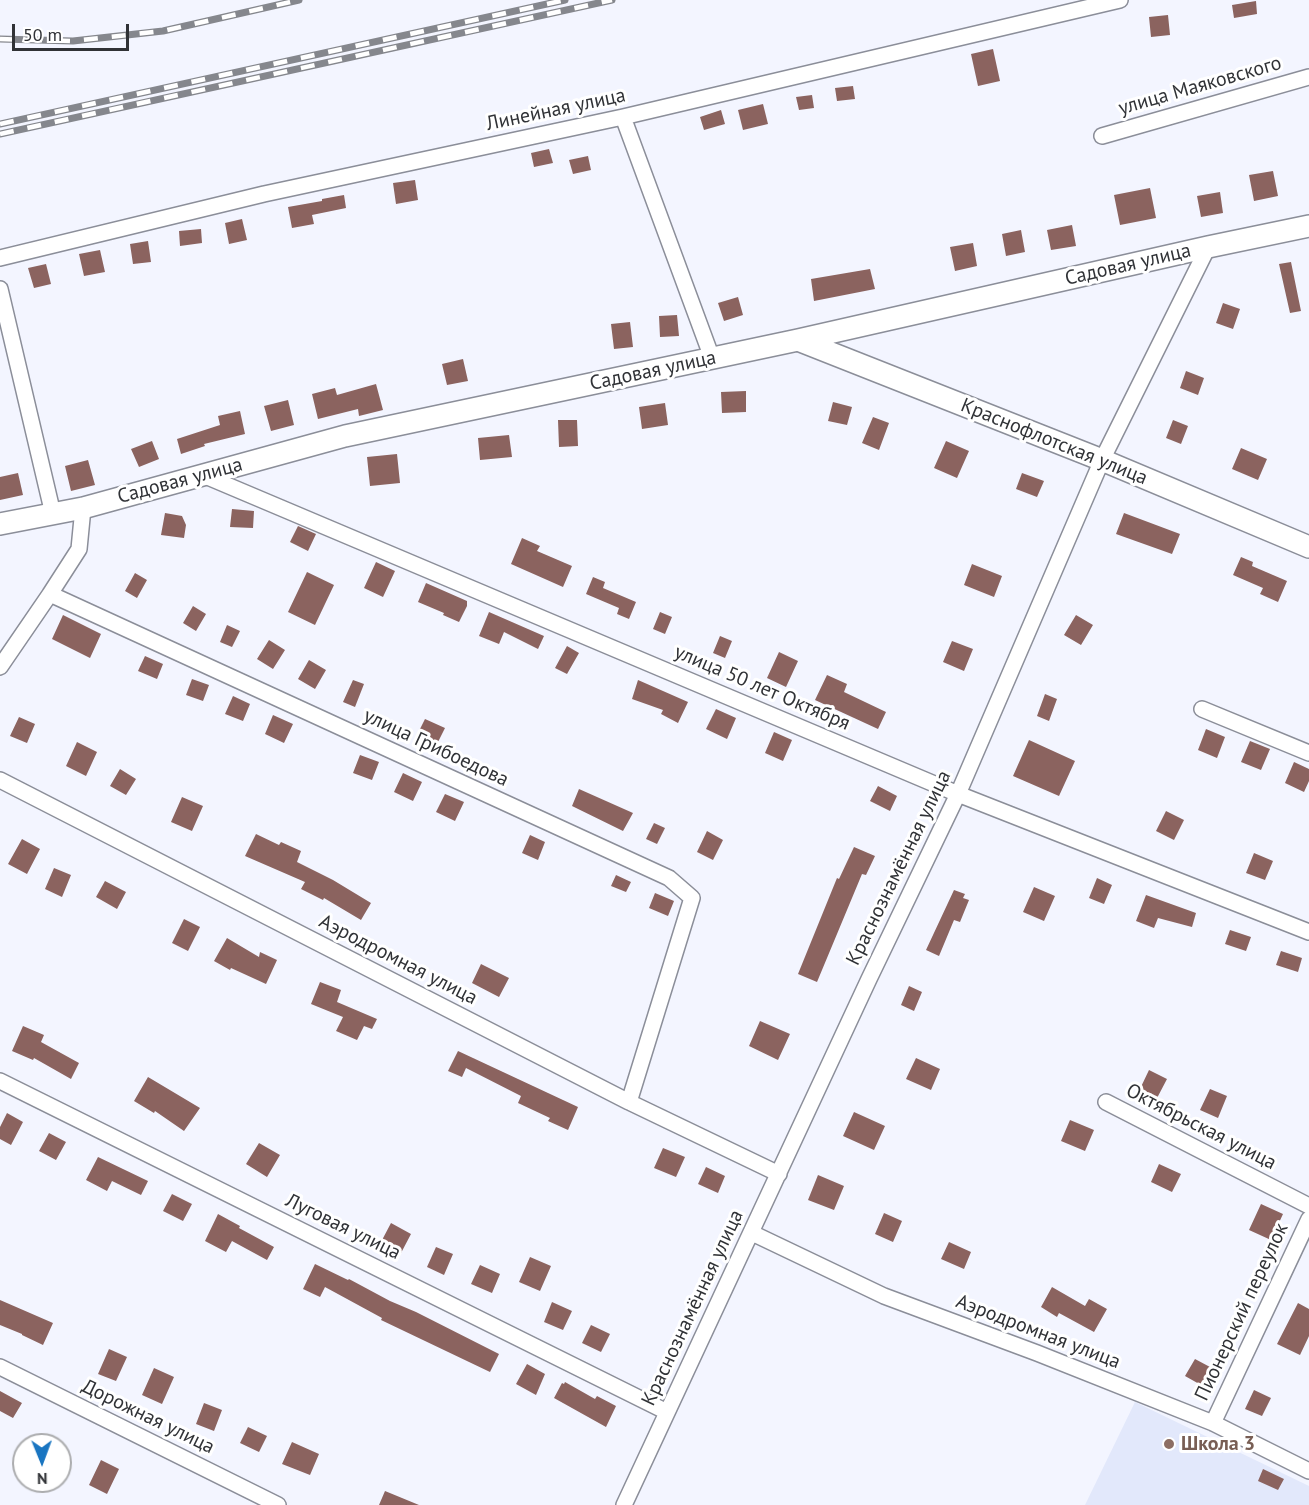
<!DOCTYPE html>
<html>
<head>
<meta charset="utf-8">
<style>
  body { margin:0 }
  #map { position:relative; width:1309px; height:1505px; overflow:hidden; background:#f3f5ff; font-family:"PT Sans",sans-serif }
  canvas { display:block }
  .north { position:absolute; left:12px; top:1433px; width:60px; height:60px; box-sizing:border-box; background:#fff; border:2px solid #acadaf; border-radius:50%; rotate:179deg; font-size:16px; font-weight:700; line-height:24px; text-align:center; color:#303236 }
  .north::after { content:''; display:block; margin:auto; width:21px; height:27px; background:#1975c1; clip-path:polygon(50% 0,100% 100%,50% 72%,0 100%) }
  .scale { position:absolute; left:12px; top:24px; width:117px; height:27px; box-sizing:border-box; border:3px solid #303236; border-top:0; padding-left:8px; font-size:18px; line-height:21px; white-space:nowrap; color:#303236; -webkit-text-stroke:4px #fff; paint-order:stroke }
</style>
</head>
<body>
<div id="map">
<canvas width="1309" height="1505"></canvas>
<div class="north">N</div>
<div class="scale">50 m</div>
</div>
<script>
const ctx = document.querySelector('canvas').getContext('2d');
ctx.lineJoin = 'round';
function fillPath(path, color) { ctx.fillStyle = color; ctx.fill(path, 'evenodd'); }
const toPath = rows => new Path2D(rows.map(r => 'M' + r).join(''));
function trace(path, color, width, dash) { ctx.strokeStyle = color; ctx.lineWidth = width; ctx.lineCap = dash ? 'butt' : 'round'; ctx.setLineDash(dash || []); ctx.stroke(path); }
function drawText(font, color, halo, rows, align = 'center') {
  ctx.font = font + ' "PT Sans",sans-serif'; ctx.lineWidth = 6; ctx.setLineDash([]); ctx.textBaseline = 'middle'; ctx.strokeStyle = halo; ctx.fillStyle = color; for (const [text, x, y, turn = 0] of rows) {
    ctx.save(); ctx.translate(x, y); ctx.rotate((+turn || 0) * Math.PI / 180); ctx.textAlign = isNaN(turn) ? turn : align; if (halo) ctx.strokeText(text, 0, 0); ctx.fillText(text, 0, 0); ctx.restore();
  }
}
fillPath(toPath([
  [1135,1402,1309,1486,1309,1505,1085,1505]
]), '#e2e8fb');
fillPath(toPath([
  [1256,1,1257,14,1234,18,1232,5],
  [1168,15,1170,35,1151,37,1149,17],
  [993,49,1000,81,978,86,971,54],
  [853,86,855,99,837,101,835,88],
  [812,95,814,108,799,110,796,97],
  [763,104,768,124,743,130,738,110],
  [721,110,725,124,704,130,700,117],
  [549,149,553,163,534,167,531,153],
  [588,156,591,170,573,174,569,160],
  [1273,171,1278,196,1254,201,1249,175],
  [415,180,418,200,396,204,393,183],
  [1150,188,1156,218,1120,225,1114,195],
  [1220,192,1223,213,1201,217,1197,196],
  [344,195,346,208,312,215,314,224,292,228,288,207,322,201,322,199],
  [242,219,247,240,229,244,225,223],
  [1072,225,1076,246,1051,250,1047,230],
  [201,229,202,243,180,246,179,231],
  [1021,230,1025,252,1006,256,1002,234],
  [148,241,151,262,133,264,130,244],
  [973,243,977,266,955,271,950,247],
  [100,250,105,272,84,276,79,254],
  [1291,262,1301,311,1290,313,1279,264],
  [46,264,51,284,34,288,28,268],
  [870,269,875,289,814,301,811,279],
  [738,297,743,315,724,321,718,303],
  [1223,303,1240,309,1233,329,1216,323],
  [677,315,679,336,660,337,659,316],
  [630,322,633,347,614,349,611,324],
  [463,359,468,381,447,385,442,364],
  [1186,371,1204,378,1198,395,1180,388],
  [376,384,383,410,359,416,358,409,318,419,312,394,335,388,337,395],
  [746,391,746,412,722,413,721,392],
  [288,400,294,425,271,431,264,406],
  [833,402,852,407,847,425,828,421],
  [665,403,668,425,642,429,639,407],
  [240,411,245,434,204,444,205,446,181,454,177,439,220,425,218,416],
  [873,417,889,423,879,450,862,443],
  [558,420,577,420,578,446,559,447],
  [1173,420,1188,426,1181,444,1166,438],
  [509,435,512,457,480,460,478,438],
  [152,441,159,459,139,467,131,449],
  [946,441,969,451,957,478,934,468],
  [1241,448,1267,459,1258,480,1232,469],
  [397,454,400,483,370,486,367,457],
  [88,460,95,485,71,491,65,466],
  [18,473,23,495,0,500,0,477],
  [1022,473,1044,481,1037,497,1016,489],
  [232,509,254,511,253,528,230,527],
  [165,513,182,516,186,525,184,538,161,535],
  [1124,513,1180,534,1172,554,1116,534],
  [298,526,316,534,308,551,290,542],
  [522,538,540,546,537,551,572,566,563,587,511,564],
  [1241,557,1253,562,1252,566,1287,581,1278,602,1260,594,1263,588,1233,575],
  [376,562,395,571,383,597,364,588],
  [972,564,1002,576,994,597,964,585],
  [307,572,334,585,315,625,288,612],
  [135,573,147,580,137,598,125,591],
  [593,577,605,582,603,588,636,602,629,619,617,614,619,608,586,594],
  [426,583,467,601,467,606,459,622,443,615,444,613,418,602],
  [193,606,206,614,196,631,183,623],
  [489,612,544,636,538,649,504,632,499,644,479,636],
  [660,612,672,617,665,634,653,629],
  [63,615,101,634,90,658,52,639],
  [1076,615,1093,625,1081,645,1064,635],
  [227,625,240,631,232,647,220,642],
  [720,636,732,641,725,658,713,653],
  [269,640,285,650,273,669,257,659],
  [952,641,973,649,964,671,943,662],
  [567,646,579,653,567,674,555,668],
  [779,652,798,661,786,687,767,678],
  [145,656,163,664,157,679,138,671],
  [309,660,326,670,315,689,298,679],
  [827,675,847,684,844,692,886,712,878,729,815,700],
  [192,679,209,685,203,701,186,695],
  [353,680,364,684,355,707,343,702],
  [638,680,688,702,678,723,661,714,663,710,632,699],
  [1045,694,1057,699,1049,721,1037,716],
  [233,696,250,704,243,721,225,714],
  [716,709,736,718,727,739,706,729],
  [273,715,293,724,284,743,265,734],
  [19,717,35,724,27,743,10,736],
  [425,719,445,728,437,744,417,735],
  [1206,729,1225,737,1217,758,1198,750],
  [774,732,792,740,783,761,765,753],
  [1029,740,1075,761,1059,796,1013,776],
  [1250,741,1270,749,1261,770,1241,762],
  [77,742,97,752,86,776,66,766],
  [360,755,379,762,372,780,353,773],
  [1294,762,1309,769,1309,781,1304,792,1285,783],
  [120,769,136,779,126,795,110,786],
  [403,773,422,782,413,801,394,792],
  [878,786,897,796,890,811,870,801],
  [579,789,633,813,623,831,572,806],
  [445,794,464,802,455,821,436,812],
  [182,797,203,806,192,831,171,822],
  [1166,811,1184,820,1174,840,1156,831],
  [654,823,665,828,657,844,646,839],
  [707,831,723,840,713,860,697,852],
  [256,834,279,845,281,842,301,851,297,862,333,880,371,903,361,920,324,898,323,900,301,889,305,882,245,856],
  [530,835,545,842,538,860,522,853],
  [22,839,40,849,27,874,8,864],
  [854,847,875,856,866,875,862,874,817,982,798,974,837,878,839,879],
  [1254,853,1273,861,1265,880,1246,873],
  [54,868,71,875,62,897,45,889],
  [616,875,631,882,626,892,611,886],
  [1097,878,1112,885,1104,904,1089,898],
  [105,881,126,892,117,909,96,897],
  [1034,887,1055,896,1044,921,1023,912],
  [954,890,965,894,963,898,969,900,960,922,954,920,939,956,926,950],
  [655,893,674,901,668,916,649,908],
  [1146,895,1196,913,1192,927,1158,918,1154,928,1136,921],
  [184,919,200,927,188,951,172,943],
  [1230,930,1251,937,1246,951,1225,944],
  [227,938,259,957,260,952,277,960,266,984,231,968,230,970,214,961],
  [1281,951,1302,958,1298,972,1276,965],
  [481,964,509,978,499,997,472,983],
  [320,982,341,990,337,1002,377,1019,372,1029,364,1026,357,1040,336,1031,343,1017,311,1004],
  [909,986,922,992,914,1011,901,1005],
  [760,1021,790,1034,778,1060,749,1046],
  [23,1026,44,1035,41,1042,79,1063,71,1079,34,1058,33,1060,12,1051],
  [458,1051,578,1107,568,1130,548,1121,550,1118,518,1103,521,1096,466,1068,462,1077,448,1071],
  [916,1058,940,1069,931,1090,906,1079],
  [1149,1070,1167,1079,1156,1100,1139,1091],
  [148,1077,200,1108,184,1131,155,1111,154,1113,134,1101],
  [1210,1089,1227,1096,1218,1118,1200,1110],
  [854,1112,885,1126,874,1150,843,1136],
  [7,1113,23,1122,11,1145,0,1139,0,1127],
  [1070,1120,1094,1130,1085,1151,1061,1141],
  [49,1133,66,1142,56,1160,39,1151],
  [259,1143,280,1155,267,1177,246,1164],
  [663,1148,685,1157,676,1177,654,1168],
  [98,1157,148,1181,141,1195,112,1181,107,1191,86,1180],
  [1159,1164,1181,1174,1172,1192,1151,1182],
  [706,1167,725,1176,718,1193,698,1184],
  [818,1175,844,1186,834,1210,808,1200],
  [172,1194,192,1204,183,1221,163,1211],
  [1261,1204,1283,1214,1271,1240,1249,1230],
  [884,1213,902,1221,893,1242,875,1234],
  [218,1214,240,1226,239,1228,274,1247,267,1260,232,1241,226,1252,205,1241],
  [391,1223,411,1234,401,1253,381,1242],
  [949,1242,971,1252,964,1269,941,1259],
  [436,1247,453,1254,444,1275,427,1267],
  [530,1257,551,1266,540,1291,519,1282],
  [315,1264,348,1280,349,1279,390,1301,416,1312,499,1354,490,1372,381,1320,382,1318,325,1287,320,1297,303,1289],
  [480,1265,500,1274,492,1293,471,1284],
  [1052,1287,1085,1306,1089,1299,1107,1309,1094,1332,1059,1313,1057,1317,1041,1307],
  [0,1300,53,1323,43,1345,22,1335,22,1334,0,1325],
  [552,1302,572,1311,563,1330,544,1322],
  [1298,1303,1309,1309,1309,1336,1300,1355,1277,1344],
  [591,1325,610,1334,601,1352,582,1343],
  [109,1349,127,1357,116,1381,98,1374],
  [1195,1359,1210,1367,1201,1385,1185,1376],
  [527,1364,545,1374,536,1395,516,1384],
  [154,1368,174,1377,162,1404,142,1395],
  [565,1382,595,1399,597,1396,616,1406,606,1427,554,1398,562,1383,564,1384],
  [1254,1390,1271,1398,1262,1416,1245,1409],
  [0,1391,22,1403,13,1418,0,1411],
  [204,1403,222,1410,214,1431,196,1424],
  [248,1427,267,1436,259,1452,240,1443],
  [292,1442,319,1454,310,1475,282,1464],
  [101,1460,119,1469,107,1494,89,1485],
  [1263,1469,1284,1479,1278,1490,1258,1481],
  [385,1491,419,1505,379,1505]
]), '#8b635f');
const street = toPath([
  [623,117,712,358],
  [1102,136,1309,77],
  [0,258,264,194,623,117,1120,0],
  [0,289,53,514],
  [203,475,958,794,1309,932],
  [83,508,79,549,50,594,669,878,692,898,629,1102],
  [0,667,50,594],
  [1202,709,1309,753],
  [0,780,629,1102,779,1174],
  [0,1081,667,1412],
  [1106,1102,1309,1206],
  [752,1233,884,1296,1037,1353,1213,1423,1309,1471],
  [0,1367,278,1505],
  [1213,1423,1309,1219],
  [624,1505,869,979,958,794,1102,460,1208,247]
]);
const secondary = toPath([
  [798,340,1102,460,1309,547],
  [0,524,83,508,345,436,798,340,1208,247,1309,226]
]);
trace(street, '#8b8e99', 18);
trace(secondary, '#8b8e99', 24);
trace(street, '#fff', 15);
trace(secondary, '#fff', 21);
const rail = toPath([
  [0,39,73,41,163,31,299,0],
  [0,124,565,0],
  [0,134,612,0]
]);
trace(rail, '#85878d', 7);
trace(rail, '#fff', 4.5, [14]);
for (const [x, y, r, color] of [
  [1169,1444,6,"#8d6e63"]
]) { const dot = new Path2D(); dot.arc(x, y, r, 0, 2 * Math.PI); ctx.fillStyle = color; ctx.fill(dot); trace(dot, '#fff', 2); }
drawText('20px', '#303236', '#fff', [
  ["улица Маяковского",1200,86,-16],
  ["Линейная улица",556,110,-12],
  ["Садовая улица",1128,265,-13],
  ["Садовая улица",653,371,-12],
  ["Краснофлотская улица",1054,442,22],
  ["Садовая улица",180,481,-15],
  ["улица 50 лет Октября",762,688,23],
  ["улица Грибоедова",436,748,25],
  ["Краснознамённая улица",899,868,-64],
  ["Аэродромная улица",398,960,27],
  ["Октябрьская улица",1201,1127,27],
  ["Луговая улица",343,1227,26],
  ["Краснознамённая улица",693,1308,-65],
  ["Пионерский переулок",1242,1312,-65],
  ["Аэродромная улица",1038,1332,21],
  ["Дорожная улица",148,1417,26]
]);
drawText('bold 20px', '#785e54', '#fff', [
  ["Школа 3",1181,1444]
], 'left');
</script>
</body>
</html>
